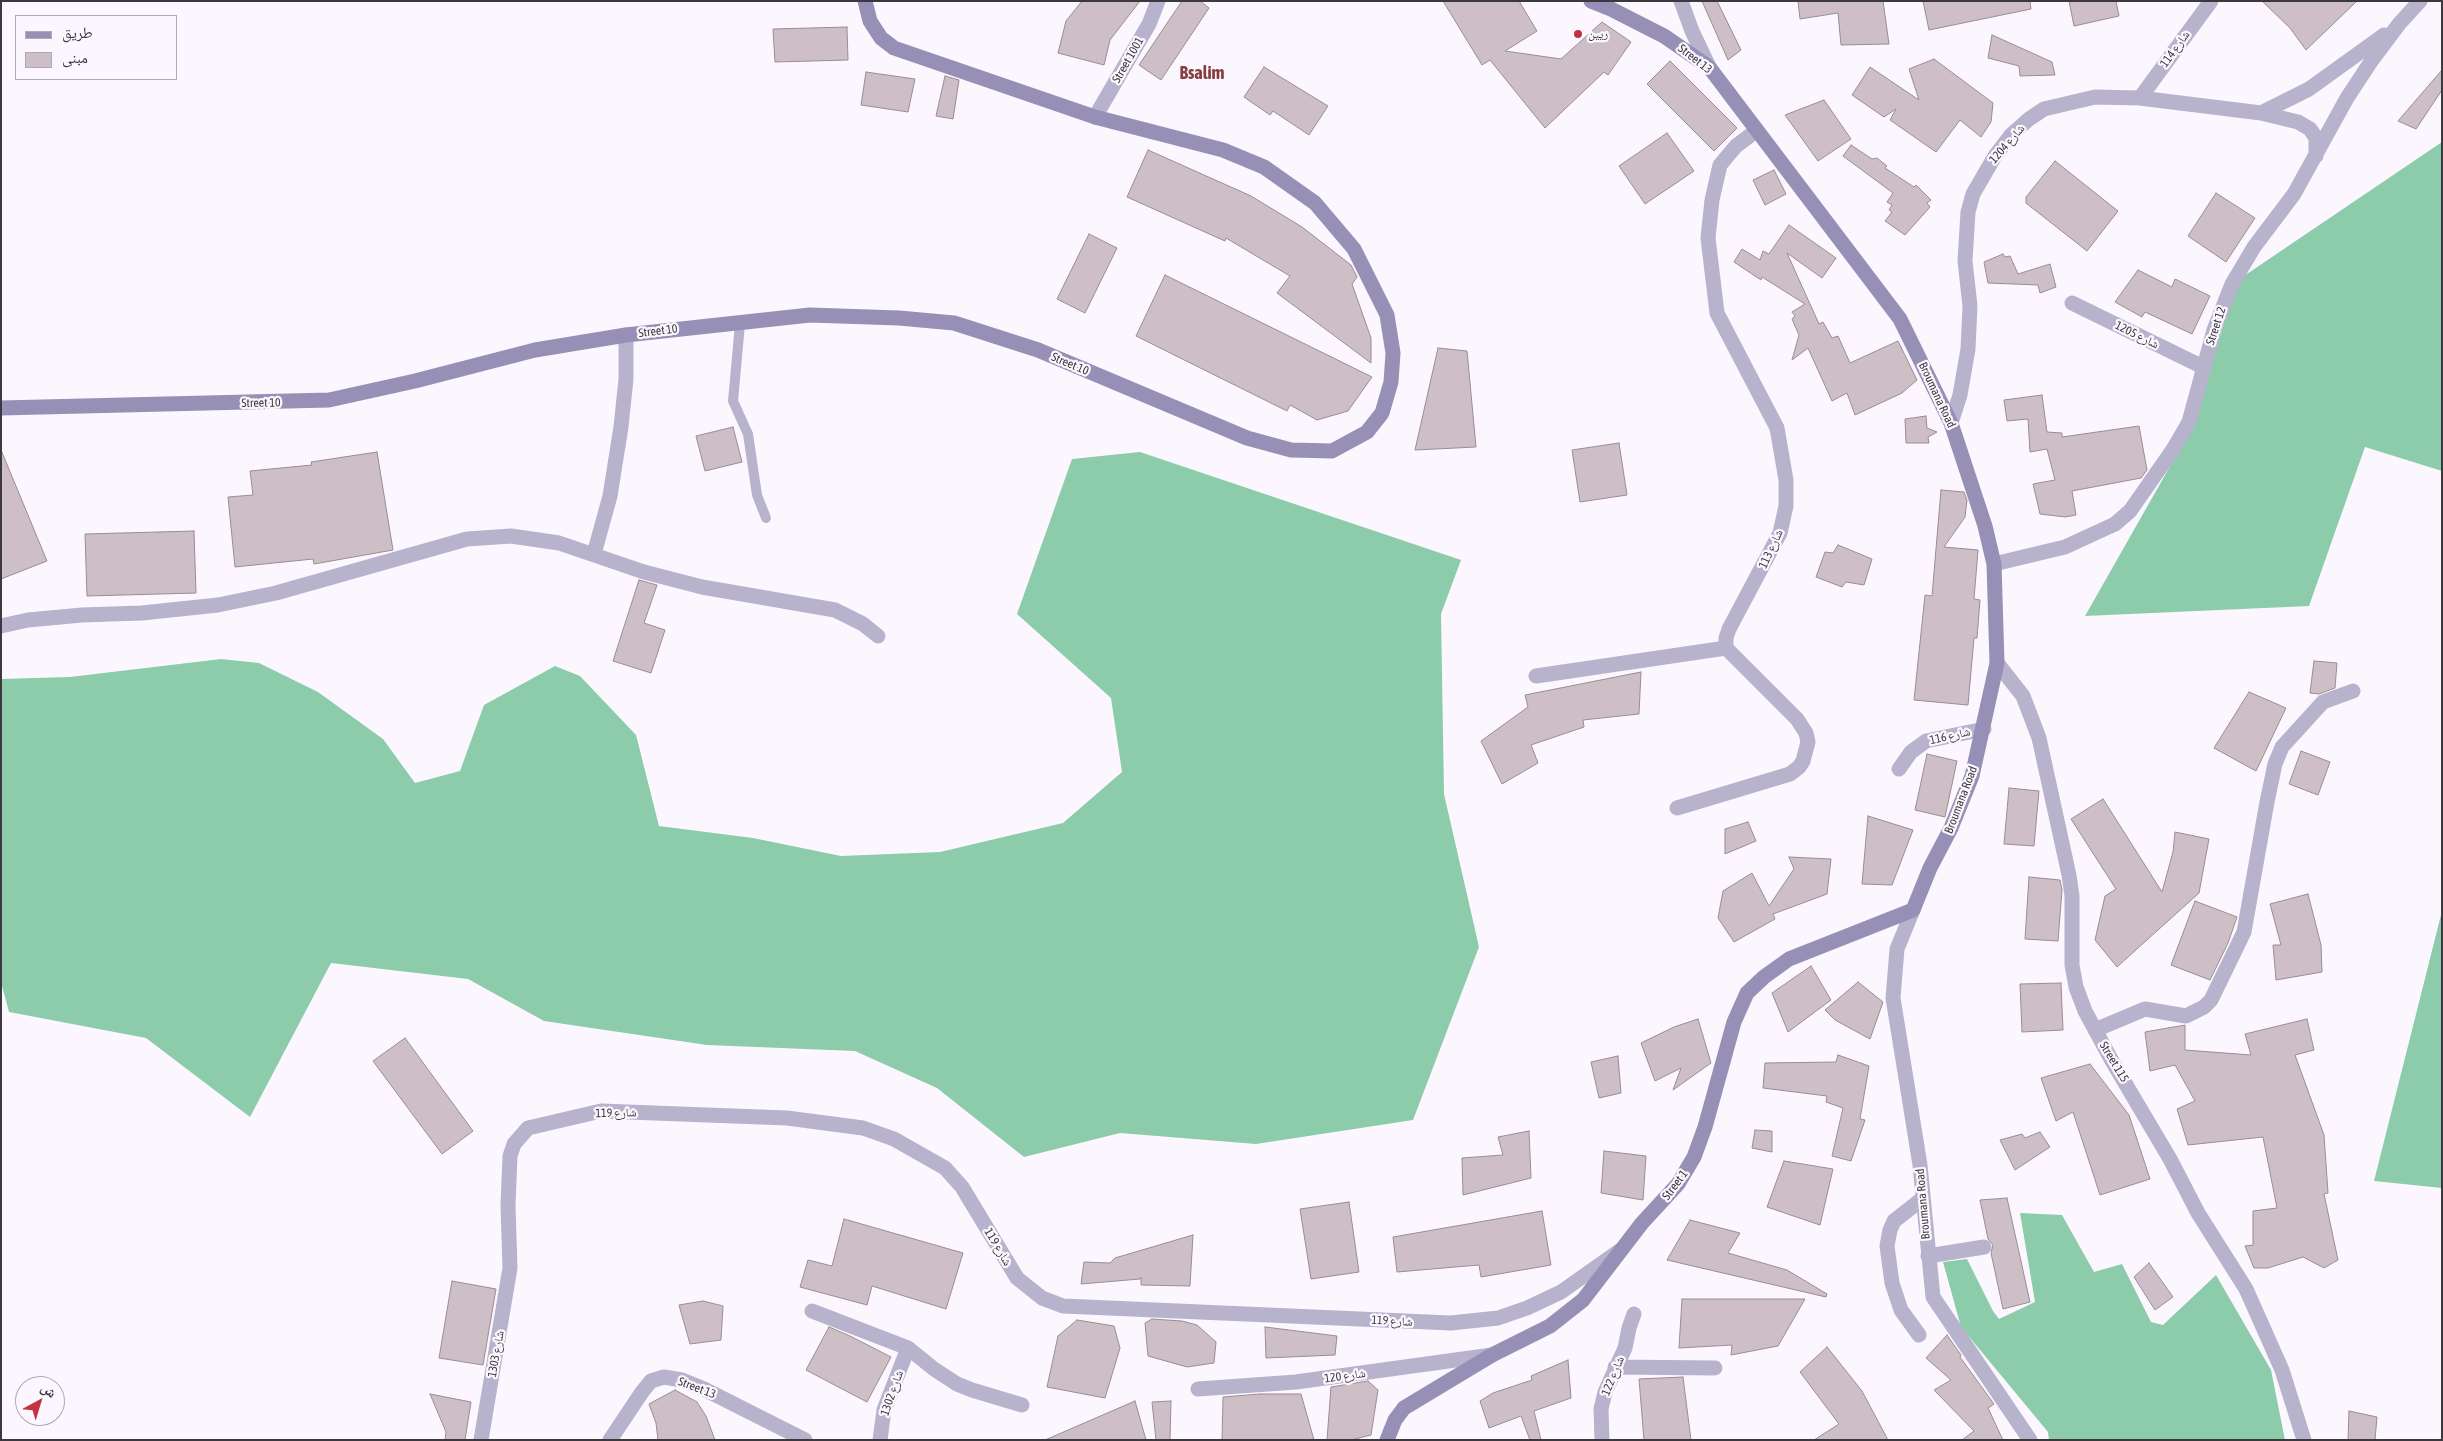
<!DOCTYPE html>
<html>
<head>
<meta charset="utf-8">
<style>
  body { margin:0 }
  #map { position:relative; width:2443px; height:1441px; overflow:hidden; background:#fcf7ff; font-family:"Asap Condensed","Noto Naskh Arabic",sans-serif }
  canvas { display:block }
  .frame { position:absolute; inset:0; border:2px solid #3c393e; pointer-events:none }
  .legend { position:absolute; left:15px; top:15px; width:162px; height:65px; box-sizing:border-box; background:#fcf7ff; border:1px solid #afabb2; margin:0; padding:6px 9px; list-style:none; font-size:15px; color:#3c393e }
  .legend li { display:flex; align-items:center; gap:10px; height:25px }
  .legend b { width:25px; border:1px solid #afabb2 }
  .north { position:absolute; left:15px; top:1376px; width:50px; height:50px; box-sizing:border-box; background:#fcf7ff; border:1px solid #afabb2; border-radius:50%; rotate:39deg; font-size:14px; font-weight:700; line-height:20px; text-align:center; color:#3c393e }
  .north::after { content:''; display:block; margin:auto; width:18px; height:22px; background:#c23243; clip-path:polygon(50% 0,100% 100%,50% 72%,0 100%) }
</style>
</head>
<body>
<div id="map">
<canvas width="2443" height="1441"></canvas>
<div class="frame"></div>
<ul class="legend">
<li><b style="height:6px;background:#9790b6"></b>طريق</li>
<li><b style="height:14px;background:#cebfc6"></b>مبنى</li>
</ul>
<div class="north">ش</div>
</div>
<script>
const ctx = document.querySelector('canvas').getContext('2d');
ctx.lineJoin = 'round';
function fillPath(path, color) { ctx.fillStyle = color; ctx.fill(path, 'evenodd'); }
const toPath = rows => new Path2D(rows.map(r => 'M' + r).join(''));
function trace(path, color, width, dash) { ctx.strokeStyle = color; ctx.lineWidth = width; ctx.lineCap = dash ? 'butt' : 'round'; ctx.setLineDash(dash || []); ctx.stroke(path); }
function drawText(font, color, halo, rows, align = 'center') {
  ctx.font = font + ' "Asap Condensed","Noto Naskh Arabic",sans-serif'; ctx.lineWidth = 4.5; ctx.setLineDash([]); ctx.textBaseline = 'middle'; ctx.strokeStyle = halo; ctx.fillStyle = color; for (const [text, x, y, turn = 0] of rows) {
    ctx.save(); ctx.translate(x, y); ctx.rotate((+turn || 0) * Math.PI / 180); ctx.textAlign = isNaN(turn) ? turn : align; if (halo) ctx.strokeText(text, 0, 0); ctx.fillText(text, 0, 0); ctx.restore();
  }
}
fillPath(toPath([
  [2442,142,2442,471,2365,447,2309,606,2085,616,2189,433,2238,280],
  [1140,452,1461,560,1441,614,1444,794,1479,947,1413,1120,1256,1144,1120,1133,1024,1157,937,1088,855,1051,707,1045,544,1021,468,979,331,963,250,1117,146,1038,9,1012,1,982,1,679,70,677,221,659,259,663,318,692,383,739,415,783,460,771,484,705,555,666,580,676,636,735,659,826,753,838,841,856,940,852,1063,823,1122,772,1111,698,1017,614,1072,459],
  [2442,911,2442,1188,2374,1181],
  [2020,1213,2062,1215,2094,1272,2122,1264,2151,1322,2163,1325,2216,1275,2271,1370,2285,1440,2049,1440,2048,1432,1961,1327,1943,1262,1967,1259,1993,1311,1999,1319,2035,1302]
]), '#8cccaa');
const building = toPath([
  [1082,1,1140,1,1110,40,1104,65,1058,53,1066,21,1082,1],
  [1182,1,1200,1,1209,8,1161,80,1139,65,1182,1],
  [1443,1,1519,1,1537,31,1505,51,1561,59,1602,22,1631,42,1608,75,1604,72,1545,128,1490,60,1482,65,1443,1],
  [1702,1,1717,1,1741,50,1728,60,1702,1],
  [1798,1,1883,1,1889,44,1841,45,1838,13,1800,19,1798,1],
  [1923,1,2030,1,2031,9,1929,30,1923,1],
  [2069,1,2116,1,2119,16,2074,26,2069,1],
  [2262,1,2357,1,2306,50,2290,28,2262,1],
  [847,27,848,60,775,62,773,29,847,27],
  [1992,35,2052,62,2055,75,2020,76,2019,66,1988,58,1992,35],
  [1934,59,1993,103,1991,122,1981,137,1960,120,1936,152,1890,120,1896,109,1884,117,1852,95,1870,67,1919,100,1909,69,1934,59],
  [1670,61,1737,128,1714,151,1647,84,1670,61],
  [1264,67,1328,106,1309,135,1273,111,1270,115,1244,97,1264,67],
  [2442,70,2442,90,2416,129,2398,121,2442,70],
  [866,72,915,79,908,112,861,105,866,72],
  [945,76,959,80,953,119,936,116,945,76],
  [1824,100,1851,139,1818,161,1785,115,1824,100],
  [1667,133,1694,171,1645,204,1619,166,1667,133],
  [1851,145,1872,159,1877,158,1887,166,1885,168,1914,187,1916,185,1931,200,1927,203,1930,207,1905,235,1885,221,1892,212,1889,210,1892,205,1887,202,1893,193,1843,156,1851,145],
  [1148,150,1251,196,1302,227,1351,265,1357,277,1352,284,1371,338,1371,363,1277,293,1290,276,1226,238,1225,241,1127,197,1148,150],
  [2055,161,2118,211,2087,251,2026,203,2026,197,2055,161],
  [1774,170,1786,194,1765,205,1753,180,1774,170],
  [2216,193,2255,218,2226,262,2188,236,2216,193],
  [1789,225,1836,258,1822,278,1787,253,1819,324,1823,322,1832,338,1838,336,1850,363,1898,341,1917,380,1902,393,1855,415,1847,393,1832,401,1808,348,1792,360,1799,335,1792,319,1795,316,1792,312,1805,304,1762,277,1761,280,1734,262,1742,249,1760,260,1763,251,1769,254,1789,225],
  [1089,234,1117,248,1085,313,1057,299,1089,234],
  [2003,254,2005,257,2010,256,2018,274,2050,264,2056,287,2040,293,2038,285,1988,283,1984,262,2003,254],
  [2138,270,2172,287,2175,279,2210,296,2192,334,2145,312,2142,317,2115,302,2138,270],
  [1165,275,1372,377,1348,411,1317,420,1290,405,1287,411,1136,336,1165,275],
  [1438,348,1467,351,1476,447,1415,450,1438,348],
  [2042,395,2047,432,2062,433,2062,437,2139,426,2147,470,2141,478,2072,491,2076,515,2065,517,2040,514,2033,484,2055,480,2047,449,2030,452,2028,419,2007,421,2004,400,2042,395],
  [1926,416,1927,428,1937,432,1928,437,1929,443,1906,443,1905,419,1926,416],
  [733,427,742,462,705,471,696,436,733,427],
  [1619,443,1627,495,1580,502,1572,450,1619,443],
  [1,450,47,561,1,579,1,450],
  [377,452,393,550,314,564,313,559,235,567,228,497,253,495,250,471,312,465,311,462,377,452],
  [1941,490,1964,492,1967,500,1965,517,1944,547,1978,550,1974,599,1980,600,1977,638,1974,638,1968,705,1914,700,1925,595,1932,596,1941,490],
  [194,531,196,593,87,596,85,534,194,531],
  [1838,545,1872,559,1864,585,1846,582,1842,587,1816,577,1825,552,1833,553,1838,545],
  [639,580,657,585,644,623,665,630,651,673,613,661,639,580],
  [2314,661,2337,663,2335,688,2319,694,2310,693,2314,661],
  [1641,672,1639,714,1583,720,1584,727,1531,745,1538,763,1502,784,1481,741,1528,707,1525,695,1641,672],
  [2249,692,2286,708,2256,771,2214,748,2249,692],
  [2301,751,2330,762,2318,795,2289,784,2301,751],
  [1927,754,1957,761,1945,817,1915,810,1927,754],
  [2009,788,2039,791,2034,846,2004,844,2009,788],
  [2103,799,2162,892,2173,852,2175,832,2209,839,2199,893,2117,967,2095,940,2105,896,2116,889,2071,819,2103,799],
  [1868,816,1913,830,1892,885,1862,884,1868,816],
  [1748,822,1756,841,1725,854,1725,829,1748,822],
  [1789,857,1831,859,1827,894,1773,914,1775,919,1734,942,1718,918,1723,891,1752,873,1769,906,1794,869,1789,857],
  [2029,877,2060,880,2062,890,2058,941,2025,939,2029,877],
  [2308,894,2321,945,2322,972,2276,980,2273,945,2281,945,2270,904,2308,894],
  [2195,901,2237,917,2228,943,2210,980,2171,965,2195,901],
  [1811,966,1831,1000,1788,1032,1772,993,1811,966],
  [1858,982,1883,1002,1870,1039,1835,1020,1825,1010,1858,982],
  [2061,983,2063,1030,2022,1032,2020,984,2061,983],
  [1698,1019,1711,1063,1673,1090,1681,1068,1655,1081,1641,1043,1674,1027,1698,1019],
  [2307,1019,2314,1050,2295,1055,2324,1135,2328,1193,2324,1194,2338,1260,2324,1268,2303,1257,2268,1268,2254,1268,2245,1246,2253,1245,2253,1211,2277,1208,2263,1137,2188,1145,2177,1109,2195,1101,2175,1065,2150,1071,2145,1032,2185,1025,2185,1050,2251,1055,2245,1034,2307,1019],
  [405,1038,473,1131,442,1154,373,1061,405,1038],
  [1838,1055,1869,1066,1860,1119,1865,1120,1851,1161,1832,1156,1843,1108,1826,1102,1827,1096,1763,1088,1765,1063,1836,1062,1838,1055],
  [1618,1056,1621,1093,1599,1098,1591,1062,1618,1056],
  [2090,1064,2129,1115,2150,1179,2100,1195,2073,1112,2056,1121,2041,1078,2090,1064],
  [1755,1130,1772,1131,1772,1152,1752,1148,1755,1130],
  [1529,1131,1531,1178,1463,1195,1462,1158,1503,1155,1498,1137,1529,1131],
  [2040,1132,2050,1147,2015,1170,2000,1140,2022,1134,2025,1138,2040,1132],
  [1604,1151,1646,1156,1643,1200,1601,1193,1604,1151],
  [1784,1161,1833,1169,1820,1225,1767,1207,1784,1161],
  [2007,1198,2030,1302,2003,1309,1991,1253,1993,1245,1988,1239,1980,1200,2007,1198],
  [1349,1202,1359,1272,1311,1279,1300,1209,1349,1202],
  [1542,1211,1551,1265,1481,1277,1479,1265,1397,1272,1393,1237,1542,1211],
  [844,1219,963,1253,946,1309,872,1286,867,1305,800,1287,808,1260,832,1266,844,1219],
  [1690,1220,1740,1233,1728,1253,1787,1270,1827,1294,1826,1297,1667,1260,1690,1220],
  [1193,1235,1190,1286,1141,1285,1141,1277,1140,1279,1081,1284,1084,1262,1110,1263,1115,1258,1193,1235],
  [2149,1263,2173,1297,2155,1310,2134,1277,2149,1263],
  [452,1281,496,1289,483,1365,439,1358,452,1281],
  [1682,1299,1805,1299,1778,1346,1731,1355,1732,1345,1679,1348,1682,1299],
  [703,1301,723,1306,721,1340,690,1344,679,1305,703,1301],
  [1152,1319,1182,1321,1197,1325,1216,1342,1214,1363,1187,1367,1148,1356,1145,1323,1152,1319],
  [1077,1320,1114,1326,1120,1348,1105,1398,1047,1387,1058,1336,1077,1320],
  [829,1327,850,1336,891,1357,867,1402,806,1370,829,1327],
  [1265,1327,1337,1336,1335,1355,1266,1358,1265,1327],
  [1947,1335,1961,1355,1960,1357,1994,1404,1988,1408,2003,1440,1962,1440,1974,1431,1934,1390,1951,1380,1926,1358,1947,1335],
  [1827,1347,1862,1391,1888,1440,1814,1440,1839,1424,1800,1372,1827,1347],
  [1568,1360,1571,1398,1534,1411,1541,1440,1530,1440,1521,1416,1489,1428,1480,1401,1493,1393,1532,1380,1531,1376,1568,1360],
  [1683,1377,1691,1440,1644,1440,1639,1379,1683,1377],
  [1368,1381,1378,1390,1371,1435,1351,1440,1327,1440,1331,1387,1368,1381],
  [675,1390,697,1402,706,1416,715,1440,658,1440,656,1423,649,1404,675,1390],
  [430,1394,471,1402,465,1440,445,1440,446,1432,430,1394],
  [1260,1394,1301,1394,1314,1440,1222,1440,1223,1397,1260,1394],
  [1135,1401,1146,1440,1045,1440,1135,1401],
  [1171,1401,1170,1440,1156,1440,1152,1402,1171,1401],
  [2349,1411,2377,1417,2375,1440,2348,1440,2349,1411]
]);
fillPath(building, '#cebfc6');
trace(building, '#9a8c92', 1);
trace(toPath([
  [740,324,733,401,748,434,757,495,766,518]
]), '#b7b3cd', 10);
trace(toPath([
  [1681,1,1692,31,1709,67],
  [2140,98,2211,1],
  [2261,113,2309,89,2384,35],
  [1095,117,1149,24,1158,1],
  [2072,303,2203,367],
  [1951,423,1960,395,1968,349,1970,306,1965,261,1968,212,1973,194,1995,156,2011,135,2029,119,2044,109,2095,97,2140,98,2261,113,2298,122,2310,129,2316,138,2316,156],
  [594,554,610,496,621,427,626,379,626,335],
  [1994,564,2065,547,2115,524,2130,511,2174,448,2189,422,2214,330,2232,284,2254,247,2294,194,2347,98,2372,60,2399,24,2420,1],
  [1,626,28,620,82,615,142,613,218,605,276,593,467,539,511,536,559,543,644,572,702,587,835,610,863,624,878,636],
  [1997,663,2023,696,2039,738,2069,875,2072,896,2072,965,2076,987,2085,1011,2112,1061,2170,1159,2198,1213,2246,1289,2282,1370,2304,1440],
  [1536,676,1726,648],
  [1899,769,1911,752,1926,741,1984,729],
  [1677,808,1790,774,1799,767,1803,761,1808,742,1806,733,1797,719,1726,648,1726,638,1729,629,1780,533,1786,506,1786,480,1777,428,1717,313,1708,238,1712,200,1720,165,1736,146,1756,131],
  [1913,910,1897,949,1893,998,1920,1165,1933,1297,2030,1440],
  [2095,1030,2145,1009,2186,1016,2204,1007,2211,1000,2244,932,2267,802,2275,764,2282,747,2323,702,2353,691],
  [1928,1256,1984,1247],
  [812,1311,908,1348,934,1369,957,1384,972,1390,1022,1405],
  [1919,1335,1901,1310,1892,1283,1887,1246,1890,1230,1894,1221,1922,1199],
  [1615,1367,1715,1368],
  [1198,1389,1296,1382,1492,1355],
  [481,1440,510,1268,508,1205,510,1156,514,1144,528,1128,601,1111,787,1118,863,1128,894,1139,945,1168,962,1187,1017,1278,1042,1298,1063,1306,1451,1323,1498,1318,1527,1308,1561,1292,1619,1251],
  [610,1440,642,1392,651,1381,664,1377,682,1380,704,1389,805,1440],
  [880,1440,884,1410,908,1348],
  [1602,1440,1601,1409,1605,1392,1625,1348,1629,1328,1634,1314]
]), '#b7b3cd', 15);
trace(toPath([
  [1,408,329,400,415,381,535,350,626,335,810,315,899,318,954,323,1038,350,1247,438,1291,450,1332,451,1367,432,1382,413,1391,382,1393,353,1387,315,1354,249,1315,203,1264,167,1223,150,1095,117,894,48,881,38,870,21,865,1],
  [1387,1440,1395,1420,1404,1408,1492,1355,1550,1326,1583,1300,1642,1223,1678,1184,1694,1157,1705,1127,1734,1022,1747,993,1764,977,1789,959,1913,910,1930,868,1951,828,1972,776,1997,663,1994,564,1985,526,1951,423,1900,319,1709,67,1664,36,1611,9,1591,1]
]), '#9790b6', 15);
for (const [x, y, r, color] of [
  [1578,34,5,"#c23243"]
]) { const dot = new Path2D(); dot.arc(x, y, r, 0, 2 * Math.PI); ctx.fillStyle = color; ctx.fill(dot); trace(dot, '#fcf7ff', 2); }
drawText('12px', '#3c393e', '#fcf7ff', [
  ["ريين",1588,34]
], 'left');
drawText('12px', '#3c393e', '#fcf7ff', [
  ["شارع 114",2175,49,-54],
  ["Street 13",1695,59,38],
  ["Street 1001",1128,60,-60],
  ["شارع 1204",2007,144,-49],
  ["Street 12",2216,326,-72],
  ["Street 10",658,331,-7],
  ["شارع 1205",2137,335,26],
  ["Street 10",1070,364,23],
  ["Broumana Road",1937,395,65],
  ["Street 10",261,403,-1],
  ["شارع 113",1771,549,-65],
  ["شارع 116",1950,736,-13],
  ["Broumana Road",1961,800,-69],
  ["Street 115",2114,1062,59],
  ["شارع 119",616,1113,-1],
  ["Street 1",1675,1185,-53],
  ["Broumana Road",1923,1204,-95],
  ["شارع 119",998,1247,59],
  ["شارع 119",1392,1321,3],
  ["شارع 1303",496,1354,-80],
  ["شارع 120",1345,1376,-8],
  ["شارع 122",1613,1376,-68],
  ["Street 13",697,1388,21],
  ["شارع 1302",892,1393,-71]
]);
drawText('bold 18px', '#873e41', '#fcf7ff', [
  ["Bsalim",1202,73]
]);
</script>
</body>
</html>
